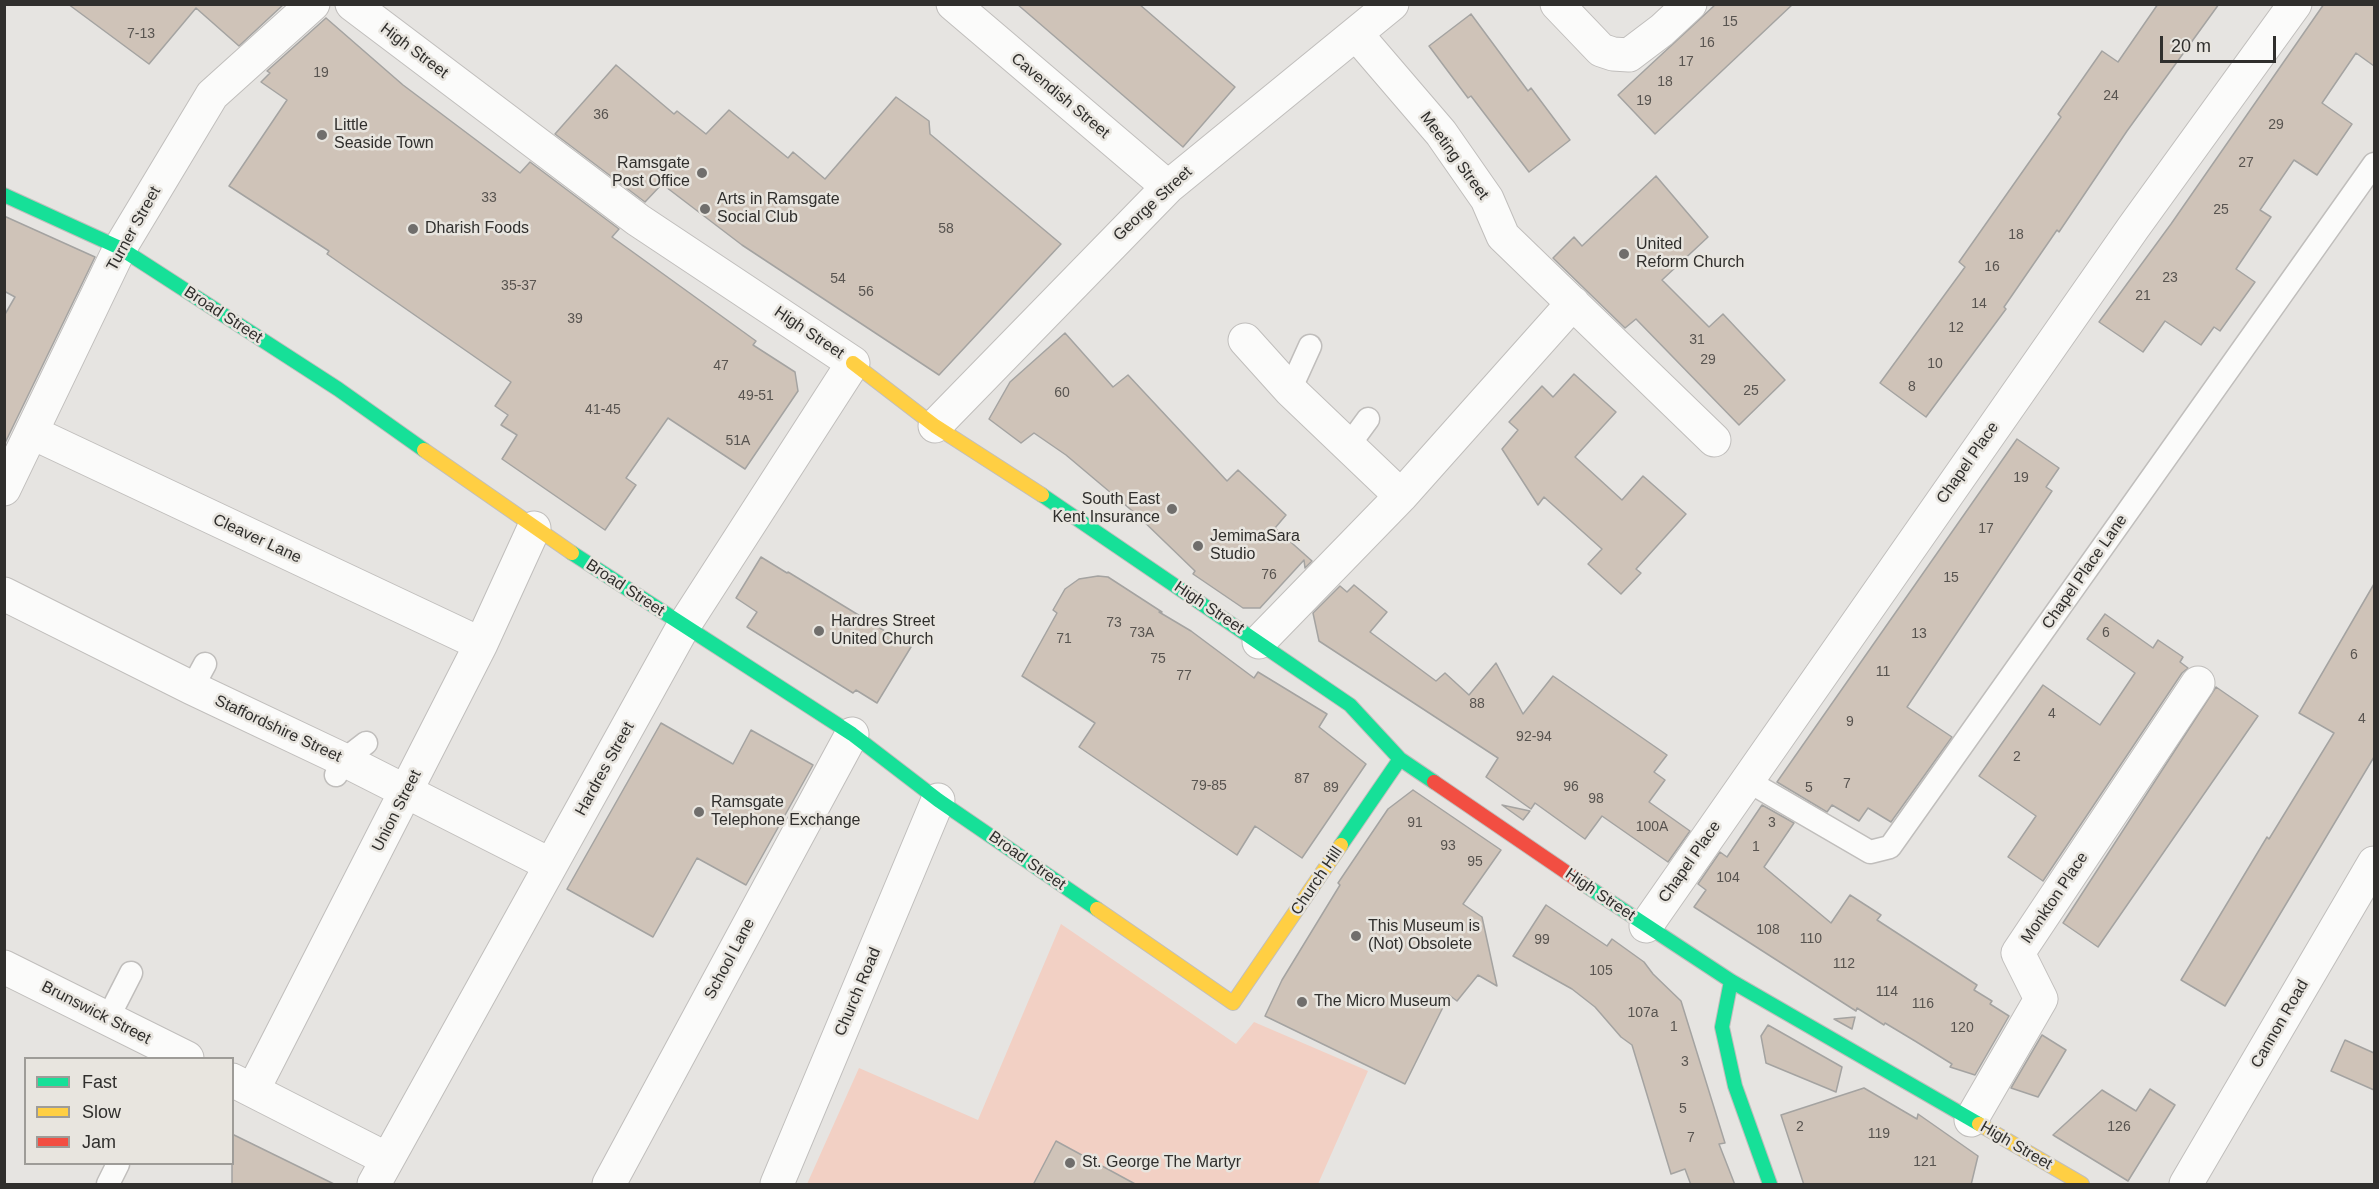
<!DOCTYPE html>
<html>
<head>
<meta charset="utf-8">
<style>
  body { margin:0 }
  #map { position:relative; width:2379px; height:1189px; overflow:hidden; background:#e6e4e1; font-family:Arial,sans-serif }
  canvas { display:block }
  .frame { position:absolute; inset:0; border:6px solid #302f2d; pointer-events:none }
  .legend { position:absolute; left:24px; top:1057px; width:210px; height:108px; box-sizing:border-box; background:#e8e5df; border:2px solid #9e9c98; margin:0; padding:8px 10px; list-style:none; font-size:18px; color:#302f2d }
  .legend li { display:flex; align-items:center; gap:12px; height:30px }
  .legend b { width:30px; border:2px solid #9e9c98 }
  .scale { position:absolute; left:2160px; top:36px; width:116px; height:27px; box-sizing:border-box; border:3px solid #302f2d; border-top:0; padding-left:8px; font-size:18px; line-height:21px; white-space:nowrap; color:#302f2d; -webkit-text-stroke:4px #e8e5df; paint-order:stroke }
</style>
</head>
<body>
<div id="map">
<canvas width="2379" height="1189"></canvas>
<div class="frame"></div>
<ul class="legend">
<li><b style="height:8px;background:#16e098"></b>Fast</li>
<li><b style="height:8px;background:#ffcf43"></b>Slow</li>
<li><b style="height:8px;background:#f24e42"></b>Jam</li>
</ul>
<div class="scale">20 m</div>
</div>
<script>
const ctx = document.querySelector('canvas').getContext('2d');
ctx.lineJoin = 'round';
function fillPath(path, color) { ctx.fillStyle = color; ctx.fill(path, 'evenodd'); }
const toPath = rows => new Path2D(rows.map(r => 'M' + r).join(''));
function trace(path, color, width, dash) { ctx.strokeStyle = color; ctx.lineWidth = width; ctx.lineCap = dash ? 'butt' : 'round'; ctx.setLineDash(dash || []); ctx.stroke(path); }
function drawText(font, color, halo, rows, align = 'center') {
  ctx.font = font + ' Arial,sans-serif'; ctx.lineWidth = 5; ctx.setLineDash([]); ctx.textBaseline = 'middle'; ctx.strokeStyle = halo; ctx.fillStyle = color; for (const [text, x, y, turn = 0] of rows) {
    ctx.save(); ctx.translate(x, y); ctx.rotate((+turn || 0) * Math.PI / 180); ctx.textAlign = isNaN(turn) ? turn : align; if (halo) ctx.strokeText(text, 0, 0); ctx.fillText(text, 0, 0); ctx.restore();
  }
}
fillPath(toPath([
  [1061,924,1236,1044,1254,1022,1368,1071,1318,1184,807,1184,859,1068,978,1120]
]), '#f2d0c4');
const building = toPath([
  [68,4,284,4,239,46,196,8,149,64,68,4],
  [1017,4,1139,4,1235,87,1183,147,1017,4],
  [1716,4,1793,4,1655,134,1618,95,1716,4],
  [2158,4,2219,4,2127,131,2059,232,2057,230,2004,307,2006,309,1926,417,1880,383,1965,267,1959,262,2061,117,2058,114,2102,51,2118,62,2158,4],
  [2324,4,2374,4,2374,66,2356,53,2322,103,2352,124,2317,175,2294,160,2260,210,2271,217,2236,269,2255,282,2220,331,2214,327,2201,345,2165,321,2143,352,2099,322,2171,224,2324,4],
  [1471,14,1528,91,1531,88,1570,140,1529,172,1471,96,1468,98,1429,46,1471,14],
  [326,18,403,85,520,173,530,162,619,229,612,237,756,341,753,345,795,372,798,391,745,469,668,418,626,478,636,485,605,530,502,459,517,435,501,425,508,415,495,406,511,382,327,254,329,251,229,186,287,100,261,82,270,73,267,71,326,18],
  [616,65,674,114,677,111,706,134,729,110,788,158,793,152,825,179,896,97,929,121,930,134,1061,244,939,375,742,245,662,184,645,202,555,134,616,65],
  [1656,176,1708,237,1662,280,1709,327,1723,314,1785,380,1739,425,1636,319,1625,328,1553,258,1574,237,1582,246,1656,176],
  [4,216,95,257,4,445,4,316,15,297,4,291,4,216],
  [1065,333,1113,387,1128,375,1227,481,1238,470,1286,515,1275,528,1312,561,1305,568,1304,560,1260,608,1243,608,1193,574,1195,571,1136,514,1066,455,1034,433,1021,443,989,419,1010,382,1065,333],
  [1574,374,1616,412,1575,457,1622,500,1643,476,1686,514,1636,569,1641,573,1621,594,1588,564,1602,549,1544,497,1538,505,1502,449,1518,430,1509,422,1542,386,1553,397,1574,374],
  [2017,439,2059,468,2046,487,2052,491,1907,707,1952,737,1891,822,1868,808,1859,821,1832,805,1827,812,1777,782,2017,439],
  [761,557,787,573,788,572,911,647,877,703,856,690,853,693,747,627,757,612,736,598,761,557],
  [1098,576,1108,577,1162,612,1159,612,1191,631,1254,678,1258,672,1327,714,1319,727,1366,764,1302,858,1255,826,1237,855,1079,747,1095,723,1022,676,1057,613,1053,610,1065,589,1079,579,1098,576],
  [2374,584,2374,757,2225,1006,2181,980,2267,837,2269,839,2334,733,2299,713,2374,584],
  [1354,585,1387,612,1370,632,1436,681,1445,673,1469,695,1496,663,1523,714,1553,676,1667,755,1654,772,1665,780,1649,802,1690,831,1668,862,1602,816,1585,839,1535,803,1531,809,1486,777,1498,758,1319,641,1313,613,1340,586,1347,592,1354,585],
  [2105,614,2153,648,2158,640,2183,657,2180,662,2188,668,2182,673,2043,881,2008,857,2036,816,1979,776,2043,685,2100,725,2135,673,2087,639,2105,614],
  [2216,687,2258,716,2098,947,2063,923,2216,687],
  [661,723,733,764,751,730,813,765,746,885,697,858,653,937,567,889,661,723],
  [1413,790,1501,850,1463,904,1482,917,1497,986,1478,975,1457,1001,1449,995,1405,1084,1265,1016,1282,980,1340,885,1338,883,1388,809,1413,790],
  [1502,805,1530,811,1523,820,1502,805],
  [1762,805,1794,823,1764,867,1831,923,1850,895,1881,915,1877,920,1977,985,1974,990,1992,1001,1990,1004,2009,1016,1975,1075,1950,1067,1952,1064,1915,1041,1885,1023,1884,1025,1857,1008,1856,1011,1694,907,1706,890,1698,884,1720,852,1727,857,1762,805],
  [1546,905,1607,946,1612,939,1644,962,1653,974,1681,1001,1725,1143,1719,1144,1735,1185,1691,1185,1685,1169,1671,1174,1632,1045,1621,1037,1595,1007,1572,989,1513,956,1546,905],
  [1855,1017,1852,1029,1834,1019,1855,1017],
  [1768,1025,1842,1067,1836,1092,1766,1063,1761,1036,1768,1025],
  [2042,1035,2066,1050,2038,1097,2011,1088,2042,1035],
  [2345,1040,2374,1053,2374,1090,2331,1071,2345,1040],
  [1864,1088,1917,1119,1918,1114,1978,1156,1971,1185,1804,1185,1781,1115,1864,1088],
  [2150,1089,2175,1105,2128,1181,2053,1135,2102,1090,2136,1111,2150,1089],
  [232,1134,336,1185,232,1185,232,1134],
  [1056,1141,1137,1185,1033,1185,1056,1141]
]);
fillPath(building, '#cfc3b8');
trace(building, '#a4a3a1', 1.5);
const lane = toPath([
  [1290,390,1310,346],
  [1349,445,1368,419],
  [192,688,205,664],
  [336,775,344,760,366,743],
  [1748,781,1870,852,1890,847,2374,164],
  [108,1018,131,973],
  [108,1184,118,1164]
]);
const street = toPath([
  [352,4,638,220,853,363,683,627,374,1184],
  [953,4,1168,187],
  [1557,4,1601,50,1613,54,1629,55,1662,30,1690,4],
  [1357,35,1441,133,1487,199,1503,236,1714,440],
  [1245,340,1290,390,1401,496],
  [935,426,1168,187,1392,4],
  [33,433,481,644],
  [4,489,120,248,212,95,313,4],
  [4,594,192,688,344,760,551,865],
  [1259,642,1401,496,1573,303],
  [1646,926,2133,228,2295,4],
  [4,967,187,1058],
  [232,1080,387,1159],
  [253,1090,481,644,534,528],
  [1971,1120,2041,999,2018,953,2198,683],
  [609,1184,852,734],
  [777,1184,938,800],
  [2186,1184,2374,863]
]);
const fast = toPath([
  [4,195,120,248,338,389,424,450],
  [1042,495,1350,705,1400,759,1434,782],
  [572,553,852,734,938,800,1097,909],
  [1341,845,1400,759],
  [1582,883,1731,981,1979,1124],
  [1731,981,1722,1027,1735,1086,1770,1184]
]);
const slow = toPath([
  [853,363,935,426,1042,495],
  [424,450,572,553],
  [1097,909,1233,1003,1341,845],
  [1979,1124,2082,1184]
]);
const jam = toPath([
  [1434,782,1582,883]
]);
trace(lane, '#c0bebc', 25);
trace(street, '#c0bebc', 35);
trace(fast, '#c0bebc', 16);
trace(slow, '#c0bebc', 16);
trace(jam, '#c0bebc', 16);
trace(lane, '#fbfbfa', 22);
trace(street, '#fbfbfa', 33);
trace(fast, '#16e098', 14);
trace(slow, '#ffcf43', 14);
trace(jam, '#f24e42', 14);
for (const [x, y, r, color] of [
  [322,135,6,"#706e6c"],
  [702,173,6,"#706e6c"],
  [705,209,6,"#706e6c"],
  [413,229,6,"#706e6c"],
  [1624,254,6,"#706e6c"],
  [1172,509,6,"#706e6c"],
  [1198,546,6,"#706e6c"],
  [819,631,6,"#706e6c"],
  [699,812,6,"#706e6c"],
  [1356,936,6,"#706e6c"],
  [1302,1002,6,"#706e6c"],
  [1070,1163,6,"#706e6c"]
]) { const dot = new Path2D(); dot.arc(x, y, r, 0, 2 * Math.PI); ctx.fillStyle = color; ctx.fill(dot); trace(dot, '#e8e5df', 2); }
drawText('14px', '#585450', null, [
  ["15",1730,22],
  ["7-13",141,34],
  ["16",1707,43],
  ["17",1686,62],
  ["19",321,73],
  ["18",1665,82],
  ["24",2111,96],
  ["19",1644,101],
  ["36",601,115],
  ["29",2276,125],
  ["27",2246,163],
  ["33",489,198],
  ["25",2221,210],
  ["58",946,229],
  ["18",2016,235],
  ["16",1992,267],
  ["23",2170,278],
  ["54",838,279],
  ["35-37",519,286],
  ["56",866,292],
  ["21",2143,296],
  ["14",1979,304],
  ["39",575,319],
  ["12",1956,328],
  ["31",1697,340],
  ["29",1708,360],
  ["10",1935,364],
  ["47",721,366],
  ["8",1912,387],
  ["25",1751,391],
  ["60",1062,393],
  ["49-51",756,396],
  ["41-45",603,410],
  ["51A",738,441],
  ["19",2021,478],
  ["17",1986,529],
  ["76",1269,575],
  ["15",1951,578],
  ["73",1114,623],
  ["73A",1142,633],
  ["6",2106,633],
  ["13",1919,634],
  ["71",1064,639],
  ["6",2354,655],
  ["75",1158,659],
  ["11",1883,672],
  ["77",1184,676],
  ["88",1477,704],
  ["4",2052,714],
  ["4",2362,719],
  ["9",1850,722],
  ["92-94",1534,737],
  ["2",2017,757],
  ["87",1302,779],
  ["7",1847,784],
  ["79-85",1209,786],
  ["96",1571,787],
  ["89",1331,788],
  ["5",1809,788],
  ["98",1596,799],
  ["91",1415,823],
  ["3",1772,823],
  ["100A",1652,827],
  ["93",1448,846],
  ["1",1756,847],
  ["95",1475,862],
  ["104",1728,878],
  ["108",1768,930],
  ["110",1811,939],
  ["99",1542,940],
  ["112",1844,964],
  ["105",1601,971],
  ["114",1887,992],
  ["116",1923,1004],
  ["107a",1643,1013],
  ["1",1674,1027],
  ["120",1962,1028],
  ["3",1685,1062],
  ["5",1683,1109],
  ["2",1800,1127],
  ["126",2119,1127],
  ["119",1879,1134],
  ["7",1691,1138],
  ["121",1925,1162]
]);
drawText('16px', '#302f2d', '#e8e5df', [
  ["High Street",414,51,37],
  ["Cavendish Street",1060,96,40],
  ["Meeting Street",1454,156,54],
  ["George Street",1153,204,-43],
  ["Turner Street",134,229,-61],
  ["Broad Street",223,315,33],
  ["High Street",809,333,34],
  ["Chapel Place",1968,463,-55],
  ["Cleaver Lane",257,539,25],
  ["Chapel Place Lane",2085,572,-55],
  ["Broad Street",625,588,33],
  ["High Street",1209,608,34],
  ["Staffordshire Street",278,729,25],
  ["Hardres Street",605,769,-61],
  ["Union Street",397,811,-63],
  ["Broad Street",1027,861,35],
  ["Chapel Place",1690,862,-55],
  ["Church Hill",1317,881,-56],
  ["High Street",1600,895,34],
  ["Monkton Place",2055,898,-56],
  ["School Lane",730,959,-62],
  ["Church Road",858,992,-67],
  ["Brunswick Street",96,1013,27],
  ["Cannon Road",2280,1024,-60],
  ["High Street",2016,1146,30]
]);
drawText('16px', '#302f2d', '#e8e5df', [
  ["Little",334,126],
  ["Seaside Town",334,144],
  ["Ramsgate",690,164,"right"],
  ["Post Office",690,182,"right"],
  ["Arts in Ramsgate",717,200],
  ["Social Club",717,218],
  ["Dharish Foods",425,229],
  ["United",1636,245],
  ["Reform Church",1636,263],
  ["South East",1160,500,"right"],
  ["Kent Insurance",1160,518,"right"],
  ["JemimaSara",1210,537],
  ["Studio",1210,555],
  ["Hardres Street",831,622],
  ["United Church",831,640],
  ["Ramsgate",711,803],
  ["Telephone Exchange",711,821],
  ["This Museum is",1368,927],
  ["(Not) Obsolete",1368,945],
  ["The Micro Museum",1314,1002],
  ["St. George The Martyr",1082,1163]
], 'left');
</script>
</body>
</html>
